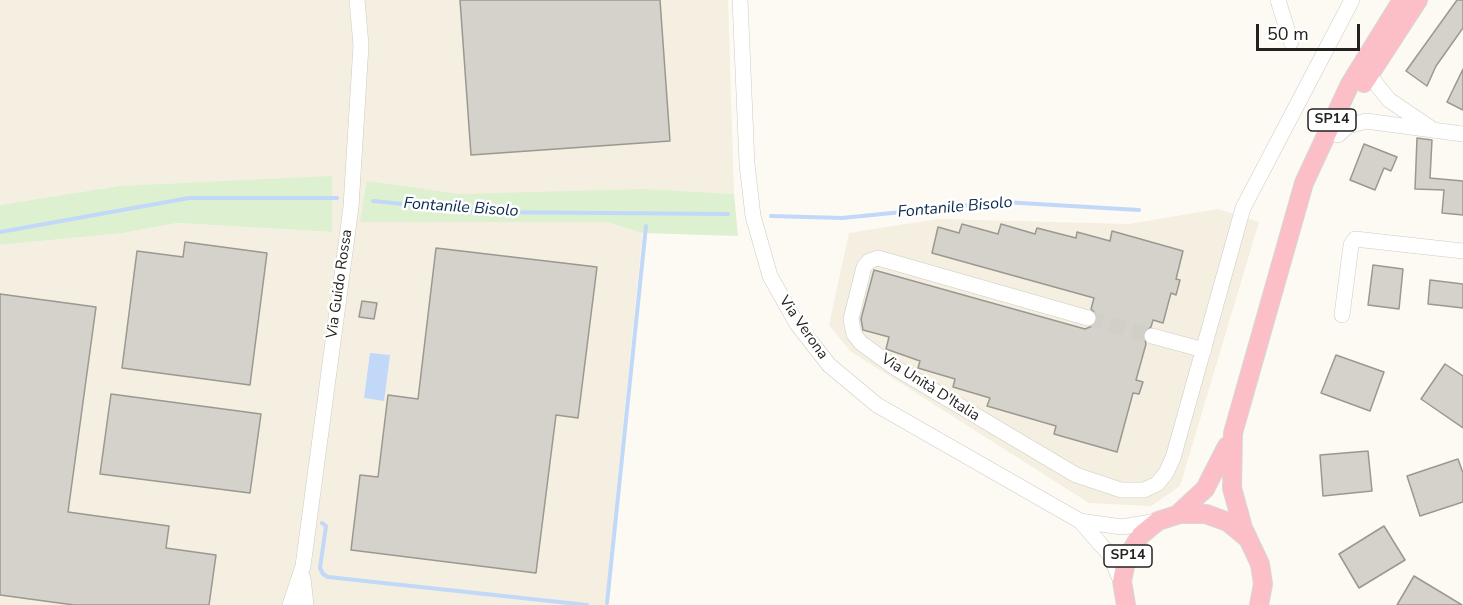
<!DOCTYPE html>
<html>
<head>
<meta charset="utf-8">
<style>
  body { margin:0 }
  #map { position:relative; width:1463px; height:605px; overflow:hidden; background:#fcfaf2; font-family:"Nunito Sans",sans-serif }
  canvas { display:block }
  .scale { position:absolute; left:1256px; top:24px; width:104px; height:27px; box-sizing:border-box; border:3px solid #23221f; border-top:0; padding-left:8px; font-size:18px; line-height:21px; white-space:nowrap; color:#23221f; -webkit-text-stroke:4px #fff; paint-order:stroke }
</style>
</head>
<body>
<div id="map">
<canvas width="1463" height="605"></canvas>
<div class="scale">50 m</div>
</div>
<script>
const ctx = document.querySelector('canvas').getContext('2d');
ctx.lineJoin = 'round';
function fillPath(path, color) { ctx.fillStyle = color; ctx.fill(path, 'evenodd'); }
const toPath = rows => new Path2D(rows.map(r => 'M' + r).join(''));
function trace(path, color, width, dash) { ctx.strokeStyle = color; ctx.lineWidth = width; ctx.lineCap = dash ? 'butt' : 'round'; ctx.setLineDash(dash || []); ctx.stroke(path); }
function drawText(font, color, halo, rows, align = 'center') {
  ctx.font = font + ' "Nunito Sans",sans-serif'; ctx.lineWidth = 5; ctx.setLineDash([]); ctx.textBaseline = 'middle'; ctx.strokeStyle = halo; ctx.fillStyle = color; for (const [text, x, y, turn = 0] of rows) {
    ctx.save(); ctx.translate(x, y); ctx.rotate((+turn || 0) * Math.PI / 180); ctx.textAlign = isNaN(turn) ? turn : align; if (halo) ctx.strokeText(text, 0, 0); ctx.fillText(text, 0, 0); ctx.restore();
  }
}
fillPath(toPath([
  [0,0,728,0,734,194,647,189,605,605,0,605,0,245,123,233,177,223,331,232,332,177,118,186,0,205],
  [1218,209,1259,222,1180,486,1151,506,1089,503,850,351,829,325,849,233,938,219,1129,224]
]), '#f4efe0');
fillPath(toPath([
  [332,176,332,232,177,223,123,233,0,245,0,205,118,186],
  [367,181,459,194,647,189,734,194,738,236,643,233,607,222,360,222]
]), '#ddf0d0');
fillPath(toPath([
  [370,353,390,355,384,401,364,398]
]), '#c1d8f8');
trace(toPath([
  [373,201,484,212,728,214],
  [771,216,842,218,1003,202,1139,210],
  [0,232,189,198,337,198],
  [322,523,326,526,320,568,323,574,328,577,587,605],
  [607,603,646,226]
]), '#c1d8f8', 4);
const building = toPath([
  [460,0,660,0,670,141,471,155,460,0],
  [1457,0,1463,0,1463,28,1436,66,1427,86,1406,71,1457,0],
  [1463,69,1463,110,1447,102,1463,69],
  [1417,138,1432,140,1430,178,1463,181,1463,215,1442,213,1444,190,1415,189,1417,138],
  [1364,144,1397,157,1391,171,1384,168,1375,190,1350,180,1364,144],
  [962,224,998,234,1001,224,1035,234,1037,228,1076,238,1077,232,1110,241,1112,231,1183,251,1176,279,1180,280,1176,295,1171,293,1163,323,1153,320,1151,327,1143,333,1146,344,1136,380,1143,382,1139,394,1133,393,1117,452,1054,434,1056,426,987,406,990,398,953,387,955,379,918,368,920,361,886,349,889,337,863,330,861,319,874,270,1085,329,1095,325,1097,315,1091,309,1094,298,932,253,938,227,959,233,962,224],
  [185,242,267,253,250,385,122,368,137,251,183,257,185,242],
  [436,248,597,267,578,418,556,415,536,573,351,550,360,475,378,477,388,395,418,399,436,248],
  [1373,265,1403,269,1399,309,1368,305,1373,265],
  [1430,280,1463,284,1463,308,1428,304,1430,280],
  [0,294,96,307,68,512,169,526,166,548,216,555,209,605,74,605,0,595,0,294],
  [362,301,377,303,374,319,359,317,362,301],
  [1336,355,1384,372,1370,411,1321,393,1336,355],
  [1445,364,1463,376,1463,428,1421,399,1445,364],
  [111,394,261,414,250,493,100,474,111,394],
  [1368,451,1372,491,1323,496,1320,455,1368,451],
  [1458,459,1463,473,1463,502,1420,516,1407,476,1458,459],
  [1384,526,1405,560,1359,588,1339,554,1384,526],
  [1414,576,1462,605,1397,605,1414,576]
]);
fillPath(building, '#d4d2ca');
trace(building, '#9a9891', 1.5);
trace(toPath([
  [1088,318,1152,336]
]), '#d1cfc8', 15, [15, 8]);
const minor = toPath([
  [740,0,747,164,753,216,770,276,797,324,829,365,877,405,1080,521,1110,555,1122,584],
  [1278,0,1291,42],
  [1369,75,1389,100,1429,127],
  [1338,135,1348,126,1366,121,1463,134],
  [1342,315,1351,245,1355,239,1463,251],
  [1088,318,878,258,869,261,864,267,851,319,854,334,861,343,894,367,1076,475,1121,490,1144,490,1157,484,1166,473,1173,458,1243,208,1352,0],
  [1152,336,1204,350],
  [1080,521,1122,527,1157,521],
  [303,578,306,605],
  [290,605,303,566,351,207,361,45,357,0]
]);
const major = toPath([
  [1364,83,1418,0],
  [1178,514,1205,489,1227,446],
  [1126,605,1122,581,1127,557,1141,535,1158,521,1180,514,1206,514,1228,522,1246,537],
  [1259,605,1263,584,1260,564,1243,528,1232,488,1233,433,1304,183,1350,84,1402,0]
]);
trace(minor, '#cecbc4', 16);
trace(major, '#d7d7d7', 20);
trace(minor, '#fff', 15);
trace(major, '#fcbfc7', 18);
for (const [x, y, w] of [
  [1332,120,48],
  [1128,556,48]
]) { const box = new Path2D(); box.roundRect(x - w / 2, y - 11, w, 22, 4.5); ctx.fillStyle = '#fff'; ctx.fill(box); trace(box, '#23221f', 1.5); }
drawText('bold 14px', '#23221f', null, [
  ["SP14",1332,120],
  ["SP14",1128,556]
]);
drawText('15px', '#23221f', '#fff', [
  ["Via Guido Rossa",340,284,-82],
  ["Via Verona",803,328,55],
  ["Via Unità D'Italia",930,388,32]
]);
drawText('italic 16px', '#092950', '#fff', [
  ["Fontanile Bisolo",461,208,4],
  ["Fontanile Bisolo",955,208,-5]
]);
</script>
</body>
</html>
